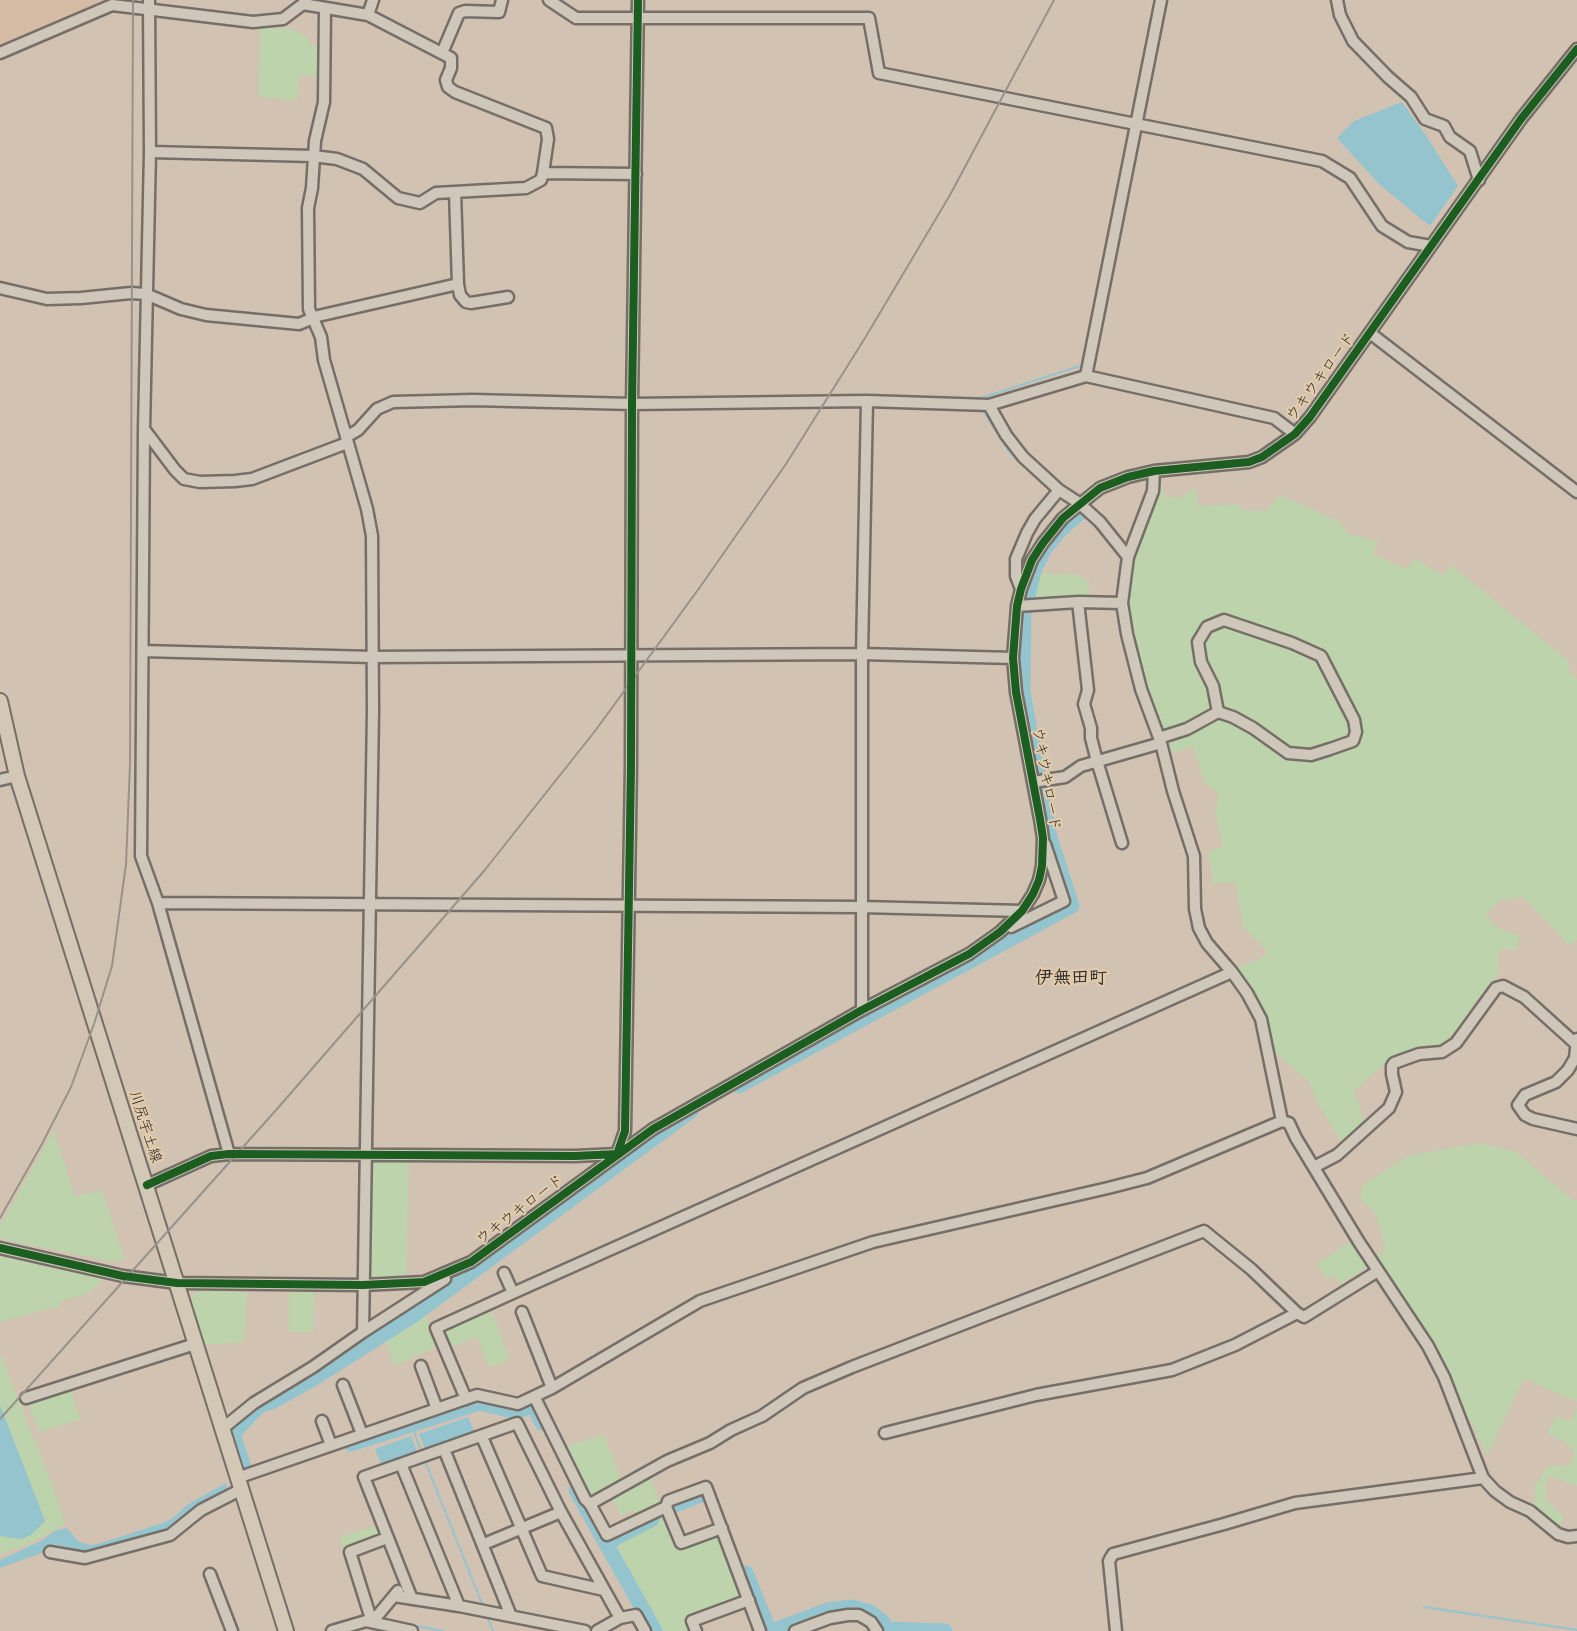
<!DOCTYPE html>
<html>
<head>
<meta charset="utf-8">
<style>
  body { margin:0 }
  canvas { display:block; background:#d2c2b2 }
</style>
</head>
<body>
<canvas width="1577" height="1631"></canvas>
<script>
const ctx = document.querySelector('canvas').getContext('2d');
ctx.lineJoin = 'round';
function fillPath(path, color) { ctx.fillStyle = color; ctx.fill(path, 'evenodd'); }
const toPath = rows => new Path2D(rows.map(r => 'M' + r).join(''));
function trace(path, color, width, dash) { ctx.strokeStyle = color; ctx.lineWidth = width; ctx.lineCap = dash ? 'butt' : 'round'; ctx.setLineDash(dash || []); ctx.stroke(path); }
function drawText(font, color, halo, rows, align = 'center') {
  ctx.font = font + ' "Shantell Sans","Klee One",sans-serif'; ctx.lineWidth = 4.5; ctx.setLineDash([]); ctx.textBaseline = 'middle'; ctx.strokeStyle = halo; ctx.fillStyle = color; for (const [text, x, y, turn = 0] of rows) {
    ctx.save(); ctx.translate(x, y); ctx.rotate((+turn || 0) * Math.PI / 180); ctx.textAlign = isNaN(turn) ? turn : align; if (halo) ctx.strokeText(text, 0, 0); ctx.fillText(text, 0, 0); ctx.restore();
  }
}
fillPath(toPath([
  [0,0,120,0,0,51]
]), '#d6bca5');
fillPath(toPath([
  [260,28,289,28,309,37,309,45,320,45,320,76,299,75,297,100,259,97],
  [1160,480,1166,497,1180,498,1196,488,1198,506,1240,504,1241,510,1267,511,1279,495,1340,522,1349,534,1378,541,1373,554,1407,569,1414,558,1443,575,1451,565,1569,661,1569,671,1577,679,1577,940,1569,945,1523,897,1501,900,1486,913,1496,927,1520,936,1517,950,1499,949,1497,977,1479,997,1459,1027,1442,1044,1393,1056,1354,1091,1365,1122,1342,1143,1322,1111,1309,1082,1270,1048,1235,968,1260,959,1268,952,1243,926,1235,882,1213,883,1208,852,1223,846,1215,812,1219,794,1204,782,1193,746,1173,753,1158,724,1142,685,1127,603,1132,560,1143,524],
  [1046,573,1077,575,1089,580,1089,597,1023,601,1030,580,1036,575],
  [54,1130,75,1197,102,1190,124,1257,119,1263,0,1239,0,1226],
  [1479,1143,1515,1151,1571,1199,1577,1200,1577,1402,1524,1378,1487,1456,1471,1421,1465,1421,1374,1258,1386,1249,1375,1213,1360,1198,1363,1185,1407,1156],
  [370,1159,409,1159,406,1278,366,1281],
  [1352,1240,1369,1265,1340,1284,1334,1275,1327,1279,1317,1264],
  [0,1256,103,1279,90,1293,60,1301,61,1306,0,1322],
  [198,1291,247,1292,244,1342,203,1345,191,1305,194,1294],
  [289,1292,314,1292,313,1332,289,1332],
  [490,1308,510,1360,489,1367,477,1337,448,1348,440,1329],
  [425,1313,438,1346,395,1366,384,1337],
  [0,1353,53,1486,65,1524,27,1545,0,1554],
  [70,1387,80,1420,39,1432,27,1401],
  [1577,1408,1577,1486,1550,1476,1544,1484,1548,1491,1544,1498,1564,1518,1559,1529,1533,1509,1535,1486,1547,1467,1570,1465,1576,1452,1564,1442,1547,1434,1556,1416,1571,1421],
  [604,1435,622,1483,591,1499,563,1447],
  [650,1477,661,1505,637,1516,633,1510,621,1516,612,1498],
  [669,1515,681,1543,722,1528,749,1600,693,1621,696,1631,659,1631,612,1544],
  [378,1526,382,1537,345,1551,340,1537]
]), '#bcd3ab');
fillPath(toPath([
  [1402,102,1427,137,1458,186,1430,226,1380,185,1337,138,1354,121],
  [0,1405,45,1521,31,1535,21,1539,0,1536],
  [468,1417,475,1434,426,1451,419,1434],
  [411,1436,418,1454,382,1466,375,1449],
  [226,1483,228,1490,202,1505,167,1531,85,1554,54,1544,44,1552,0,1568,0,1560,43,1540,54,1531,67,1528,79,1542,90,1545,98,1544,163,1523,173,1518,187,1505]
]), '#94c4ce');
trace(toPath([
  [975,400,1083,365],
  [982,409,1010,453,1039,478],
  [411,1424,422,1453],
  [425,1461,483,1606],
  [1424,1607,1577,1630],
  [486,1614,493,1631],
  [395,1622,443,1631]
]), '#94c4ce', 2);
trace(toPath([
  [739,1086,1072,906,1049,834,1023,692,1024,612,1034,571,1044,550,1059,531,1081,512],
  [351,1444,479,1403,513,1411,524,1409,533,1405,542,1423],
  [245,1470,233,1434,259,1406,274,1401,318,1376,414,1315,691,1111],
  [576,1490,655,1631],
  [670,1507,701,1495],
  [606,1543,652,1519],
  [746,1573,768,1627,774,1630,828,1610,852,1607,870,1612,882,1621,888,1629,945,1631]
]), '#94c4ce', 15);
const minor = toPath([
  [149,0,150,152,144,429,141,856,158,903,229,1154],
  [549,0,576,18,869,18,879,73,1322,161,1350,178,1382,226,1408,242,1431,246],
  [1337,0,1340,15,1353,41,1388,77,1411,97,1425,119,1444,126,1450,137,1470,151,1479,180],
  [325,8,324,102,315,141,312,188,308,208,309,309,321,337,324,360,367,509,372,536,373,711,363,1332],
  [368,15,373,0],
  [0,53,112,5,253,22,283,19,303,4,368,15,451,58,451,68,446,80,448,87,455,92,546,128,548,139,543,173,636,174],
  [442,53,459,13,465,11,499,12,502,0],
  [150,152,313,156,337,159,363,169,398,198,420,203,436,193,526,188,541,180,543,173],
  [455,192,458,284,460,295,466,302,471,303,508,297],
  [0,288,47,299,81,298,131,293,146,294,181,309,206,315,299,324,318,316,458,284],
  [1370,333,1577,492],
  [1086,376,1161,0],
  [989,405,1006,435,1023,457,1059,490,1079,503,1100,522,1128,557],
  [144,429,175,470,184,479,200,482,235,481,252,479,347,443],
  [346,437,358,430,377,409,393,402,473,400,632,404,867,401,989,405,1086,376,1274,418,1295,434],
  [1154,471,1153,491,1128,557,1126,572,1122,603,1127,634,1141,689,1161,743,1173,791,1194,856,1195,909,1199,928,1207,943,1232,972,1247,993,1261,1019,1282,1121],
  [1021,589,1016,576,1016,559,1027,533,1035,519,1059,490],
  [1078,602,1088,690,1084,704,1091,728,1091,738,1097,761,1122,843],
  [1017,606,1078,602,1122,603],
  [143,651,372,657,862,654,1013,658],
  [1159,738,1187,729,1218,712,1213,686,1201,662,1198,642,1207,627,1224,620,1292,643,1321,656,1354,720,1356,732,1353,741,1330,749,1311,755,1288,753,1253,728,1233,717,1218,712],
  [0,780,17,776],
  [1033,782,1065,777,1081,766,1161,743],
  [158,903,862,907,1022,911],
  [1011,927,1064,901,1045,844],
  [862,1010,862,654,867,401],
  [1577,1039,1575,1058,1568,1070,1556,1082,1525,1095,1518,1105,1525,1115,1533,1119,1577,1129],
  [1282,1121,1289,1123,1296,1138,1359,1242,1428,1346,1444,1377,1483,1478,1495,1491,1510,1502,1530,1511,1558,1534,1568,1537,1577,1536],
  [1314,1167,1337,1155,1389,1108,1396,1092,1392,1074,1392,1066,1394,1063,1419,1054,1442,1052,1456,1043,1496,988,1503,986,1524,997,1576,1044],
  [147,1185,211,1156,229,1154,575,1156,617,1154,625,1131,631,766,632,404,638,0],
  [0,1248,123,1276,177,1283,363,1285,424,1282,471,1262,653,1129,862,1010,969,954,1000,932,1022,911,1033,894,1039,880,1042,866,1043,838,1040,819,1016,692,1013,658,1017,606,1021,589,1032,560,1043,543,1063,518,1100,488,1128,477,1154,471,1249,462,1262,457,1295,434,1310,417,1521,119,1577,49],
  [513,1293,1232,972],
  [522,1312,552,1388],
  [421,1366,437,1409],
  [343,1385,362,1434],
  [26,1398,195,1344],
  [535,1398,585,1499,590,1504,667,1461,710,1443,731,1430,762,1416,803,1388,852,1367,1204,1231,1251,1269,1297,1313,1304,1317,1378,1271],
  [466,1399,436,1328,513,1293,504,1273],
  [322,1421,331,1445],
  [222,1429,254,1403,313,1367,363,1332,445,1279],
  [885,1433,1036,1395,1172,1370,1235,1345,1297,1313],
  [482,1437,542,1576,604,1590],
  [444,1449,511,1616],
  [401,1464,459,1606],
  [237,1478,477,1395,518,1404,552,1388,700,1301,873,1242,1108,1188,1147,1178,1282,1121],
  [590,1504,607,1535,666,1507,681,1543,722,1528],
  [666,1507,668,1501,706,1487,760,1631],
  [484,1544,561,1512],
  [50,1552,85,1558,170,1535,201,1510,240,1490],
  [210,1574,232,1631],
  [394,1596,459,1606,585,1631],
  [412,1599,364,1477,517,1423,561,1512,620,1618,597,1631],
  [620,1618,636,1615,645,1631],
  [371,1619,350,1552,387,1538],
  [366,1621,412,1631],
  [332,1631,366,1621,378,1615,398,1591],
  [696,1631,692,1621,749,1600],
  [795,1631,830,1618,848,1615,859,1615,871,1622,877,1631],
  [1116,1631,1109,1561,1113,1554,1224,1524,1295,1503,1483,1478]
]);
const major = toPath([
  [0,701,17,776,286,1631]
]);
trace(minor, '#766f68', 15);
trace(major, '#766f68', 18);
trace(minor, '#d0c7bb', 10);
trace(major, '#d3c8b5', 14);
trace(toPath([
  [0,1218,42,1144,71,1087,94,1024,112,966,126,864,130,764,133,0],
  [0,1419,277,1109,484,871,595,731,700,587,786,464,865,338,950,195,1054,0]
]), '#98928a', 2);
trace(toPath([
  [147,1185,211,1156,229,1154,575,1156,617,1154,625,1131,631,766,632,404,638,0],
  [0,1248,123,1276,177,1283,363,1285,424,1282,471,1262,653,1129,862,1010,969,954,1000,932,1022,911,1033,894,1039,880,1042,866,1043,838,1040,819,1016,692,1013,658,1017,606,1021,589,1032,560,1043,543,1063,518,1100,488,1128,477,1154,471,1249,462,1262,457,1295,434,1310,417,1521,119,1577,49]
]), '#1b5e20', 8);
drawText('15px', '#2b2b2b', '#e2cbab', [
  ["ウキウキロード",1321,377,-54],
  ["ウキウキロード",1046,779,80],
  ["川尻宇土線",145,1127,72],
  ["ウキウキロード",520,1210,-37]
]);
drawText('bold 18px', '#2b2b2b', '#e2cbab', [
  ["伊無田町",1071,978]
]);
</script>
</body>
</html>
